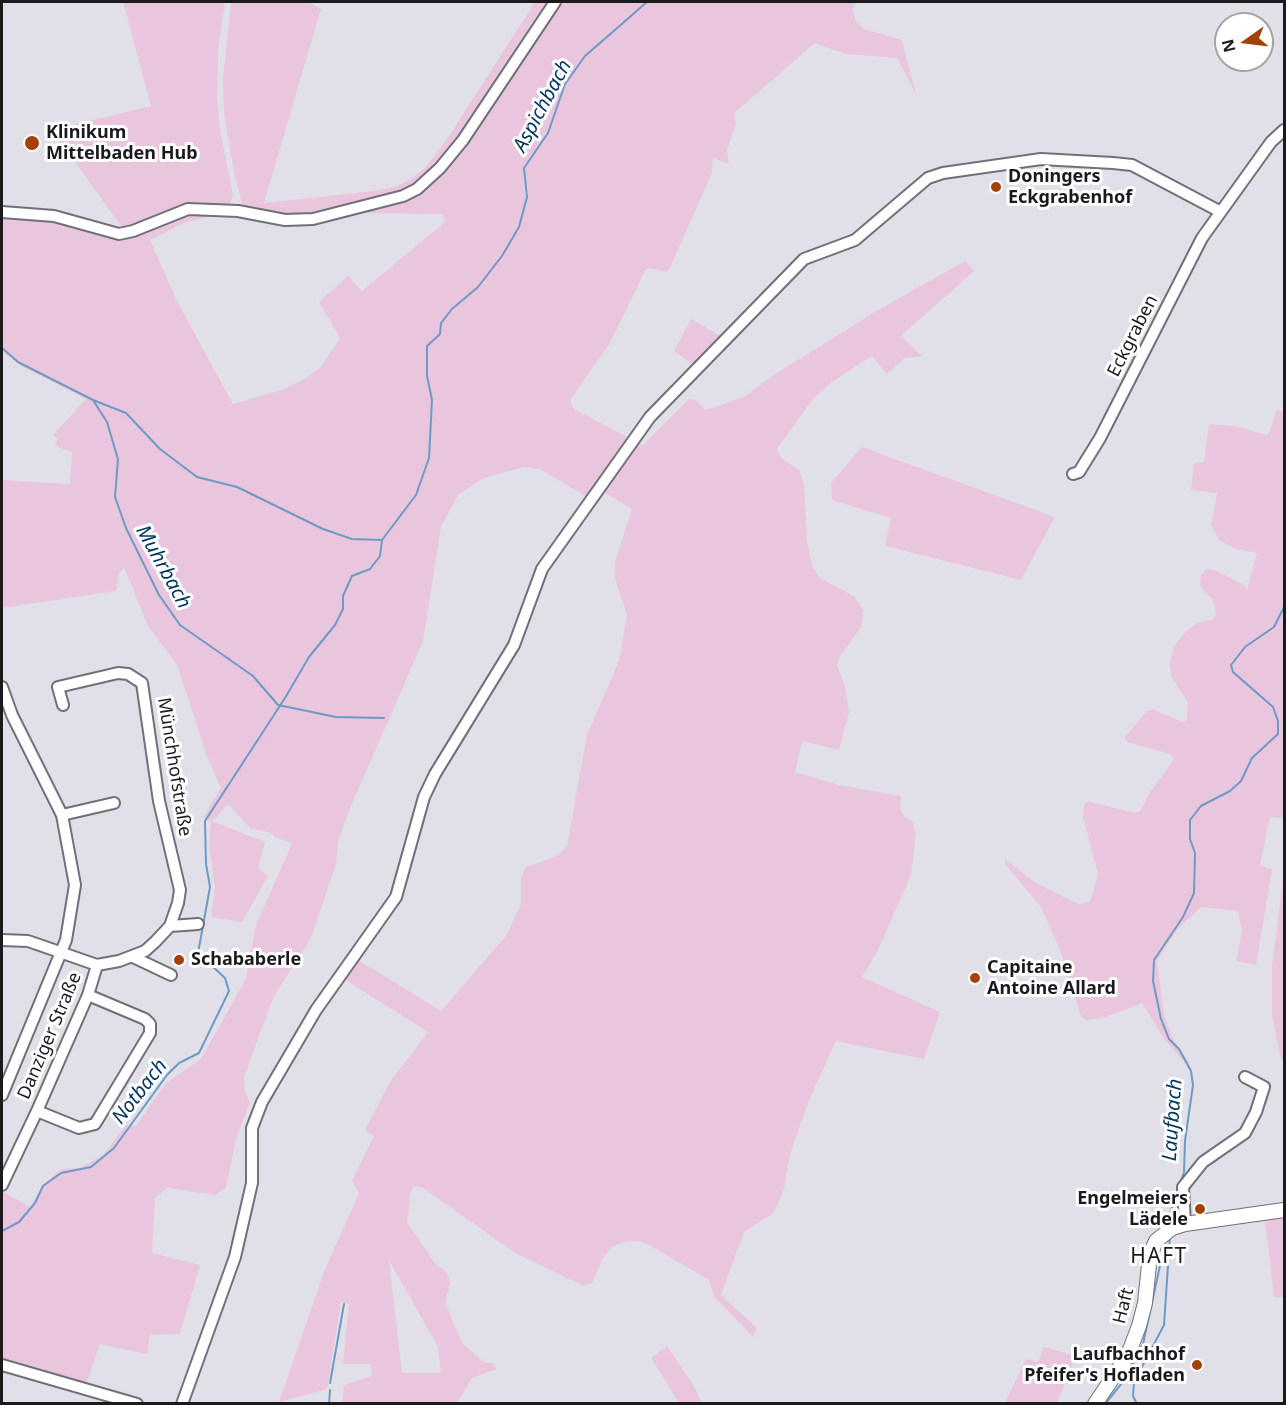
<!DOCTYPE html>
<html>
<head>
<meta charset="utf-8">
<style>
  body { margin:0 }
  #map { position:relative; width:1286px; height:1405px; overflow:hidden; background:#e1e0e9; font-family:"Noto Sans",sans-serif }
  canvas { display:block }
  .frame { position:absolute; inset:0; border:3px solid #1b1b1e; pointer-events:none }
  .north { position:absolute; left:1214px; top:12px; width:60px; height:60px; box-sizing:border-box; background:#fff; border:2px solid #a4a4a5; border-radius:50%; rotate:256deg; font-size:16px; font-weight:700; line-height:24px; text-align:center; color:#1b1b1e }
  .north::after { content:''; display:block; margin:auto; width:21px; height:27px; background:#a44107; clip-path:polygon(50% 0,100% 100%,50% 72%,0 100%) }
</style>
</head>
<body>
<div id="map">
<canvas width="1286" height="1405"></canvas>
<div class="frame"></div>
<div class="north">N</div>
</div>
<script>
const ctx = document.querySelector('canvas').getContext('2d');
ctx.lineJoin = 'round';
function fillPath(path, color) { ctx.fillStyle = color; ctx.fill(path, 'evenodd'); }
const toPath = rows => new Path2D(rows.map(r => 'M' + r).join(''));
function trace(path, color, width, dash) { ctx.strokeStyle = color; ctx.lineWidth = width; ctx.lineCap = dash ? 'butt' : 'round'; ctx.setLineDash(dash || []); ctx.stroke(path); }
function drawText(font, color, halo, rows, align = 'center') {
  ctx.font = font + ' "Noto Sans",sans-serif'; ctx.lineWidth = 6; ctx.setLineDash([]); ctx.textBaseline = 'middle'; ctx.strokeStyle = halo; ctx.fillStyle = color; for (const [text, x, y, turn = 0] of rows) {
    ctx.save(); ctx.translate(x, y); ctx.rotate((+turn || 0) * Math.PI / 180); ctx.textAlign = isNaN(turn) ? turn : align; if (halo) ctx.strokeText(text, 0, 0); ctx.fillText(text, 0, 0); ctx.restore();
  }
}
fillPath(toPath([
  [123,2,225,2,218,52,217,101,221,136,233,195,230,205,202,205,140,226,115,230,121,226,52,130,151,106],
  [231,2,309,2,321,9,264,203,374,191,395,187,409,180,425,168,447,139,535,2,553,2,448,155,413,187,400,194,312,215,290,216,243,207,234,173,224,113,223,77],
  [558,2,856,2,853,9,855,20,864,29,902,40,916,94,897,58,845,54,815,43,734,113,736,124,727,150,729,164,713,158,712,173,670,268,666,272,650,268,646,269,610,343,570,400,574,409,631,439,592,500,540,469,524,467,484,478,458,495,441,527,423,641,348,813,338,842,336,864,311,938,273,998,244,1077,245,1092,250,1102,236,1139,226,1188,215,1195,167,1188,155,1198,152,1253,200,1265,180,1334,150,1335,147,1354,100,1344,85,1388,2,1362,2,1191,30,1207,44,1184,61,1169,80,1168,103,1155,126,1125,136,1126,166,1083,201,1059,246,979,256,925,292,843,275,837,271,833,250,828,228,804,212,821,265,842,258,868,268,876,242,922,211,917,215,888,209,843,211,821,203,817,221,788,207,756,177,665,148,626,124,567,120,572,116,591,2,608,2,480,70,484,72,452,55,446,58,438,53,435,86,399,21,366,2,351,2,215,57,220,106,235,177,215,220,212,270,222,211,216,184,223,150,240,178,303,233,404,281,390,303,380,321,367,340,338,319,302,348,276,362,291,446,221,442,214,354,213,409,197,490,106,510,80],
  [965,261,974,271,901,336,922,356,905,358,887,374,872,356,832,382,812,400,777,449,781,458,799,470,804,484,807,540,812,565,820,578,855,597,863,610,861,627,839,658,837,666,845,686,849,712,839,750,802,741,795,772,839,785,901,796,900,809,904,816,912,821,916,833,911,875,878,950,862,977,940,1012,924,1059,836,1041,810,1098,790,1154,784,1189,774,1213,744,1232,721,1295,757,1328,753,1337,714,1296,709,1280,649,1245,639,1241,623,1242,612,1247,603,1258,592,1283,584,1286,517,1254,423,1188,415,1186,411,1190,407,1222,434,1262,448,1274,450,1284,445,1302,462,1343,484,1362,494,1364,496,1369,472,1378,457,1403,342,1403,344,1385,372,1376,371,1364,343,1364,349,1304,341,1302,327,1389,279,1402,325,1269,359,1193,352,1181,374,1136,365,1130,390,1082,428,1032,341,977,355,958,441,1011,506,936,521,904,521,877,526,867,557,856,567,846,587,735,619,661,627,615,615,579,615,562,632,509,602,491,636,440,643,445,689,399,695,400,706,410,744,397,772,376,880,309],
  [389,1260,438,1347,441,1373,402,1373],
  [691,319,724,338,695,366,674,351],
  [1277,410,1284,412,1284,818,1270,817,1260,865,1272,870,1256,965,1236,961,1242,931,1238,911,1201,907,1177,930,1157,961,1164,1016,1174,1041,1190,1063,1186,1064,1165,1040,1142,1003,1103,1018,1087,1020,1081,1017,1060,950,1041,907,1005,864,1005,859,1036,883,1078,904,1090,902,1098,874,1083,818,1084,805,1087,801,1135,813,1140,811,1151,791,1174,759,1170,754,1127,742,1125,737,1147,711,1153,709,1182,722,1187,720,1188,703,1171,676,1170,663,1173,648,1185,632,1197,623,1212,620,1216,615,1214,602,1200,586,1201,575,1206,569,1215,570,1244,585,1247,590,1257,553,1235,549,1219,540,1211,525,1217,493,1191,490,1194,463,1204,462,1209,424,1236,426,1268,435],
  [862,447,1055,517,1021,580,885,546,891,518,832,500,831,483],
  [1284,872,1284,1060,1281,1060,1272,1016,1272,966],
  [1284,1218,1284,1297,1274,1297,1265,1219],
  [667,1346,694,1386,702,1403,679,1403,651,1358],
  [1044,1347,1076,1356,1057,1403,1005,1403,1026,1359,1038,1362]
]), '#e9c6de');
trace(toPath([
  [2,348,18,362,93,400,107,422,118,459,115,497,126,528,159,595,180,625,253,676,278,705],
  [93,400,126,413,160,449,197,477,237,487,323,529,352,539,382,540],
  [278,705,336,717,384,718],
  [1170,1225,1170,1213,1184,1172,1185,1141,1193,1085,1191,1071,1179,1049,1169,1039,1161,1019,1153,981,1154,960,1183,917,1194,893,1195,853,1190,839,1190,820,1201,806,1230,791,1241,781,1252,758,1278,734,1278,721,1273,707,1233,672,1231,665,1245,647,1274,627,1284,607],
  [2,1231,19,1222,35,1203,43,1186,61,1173,91,1167,114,1148,167,1075,179,1063,199,1053,229,991,225,978,198,953,210,887,206,864,205,821,285,698,309,657,335,625,343,609,343,596,352,576,370,569,380,556,382,540,416,495,429,458,432,400,427,376,427,346,440,334,441,323,452,309,478,287,502,256,519,227,527,197,524,168,548,133,565,84,585,56,647,2],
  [330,1383,344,1304],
  [329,1404,330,1390],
  [1105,1404,1126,1378,1143,1344,1161,1261,1170,1257],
  [1137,1404,1133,1396,1134,1382,1164,1325,1170,1236]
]), '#6e9ac6', 2);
const minor = toPath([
  [2,212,54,216,119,234,133,231,188,209,238,211,285,220,313,219,403,196,417,189,440,168,463,140,555,2],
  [1073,474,1079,472,1100,438,1202,238,1271,142,1284,130],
  [2,687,12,715,62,815,75,885,66,940,2,1095],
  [62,815,114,803],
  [170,926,198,924],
  [2,940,28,941,97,965,119,961,145,951,155,942,170,926,178,903,180,890,159,801,142,683,128,674,118,673,58,687,63,705],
  [133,957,171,975],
  [37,1111,79,1128,95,1124,150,1033,150,1024,145,1019,88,995],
  [2,1185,37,1111,88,995,97,965],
  [1185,1224,1183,1187,1203,1162,1245,1133,1256,1112,1264,1087,1245,1077],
  [2,1365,137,1404],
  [182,1404,235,1257,252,1183,252,1128,262,1102,316,1010,396,897,424,797,435,774,514,645,542,569,650,417,804,259,855,240,928,178,943,173,1041,159,1113,163,1132,165,1219,211]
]);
const major = toPath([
  [1095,1404,1128,1355,1139,1326,1145,1303,1150,1255,1156,1241,1172,1228,1185,1224,1284,1210]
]);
trace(minor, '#717078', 14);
trace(major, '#717078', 16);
trace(minor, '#fff', 10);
trace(major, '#fff', 14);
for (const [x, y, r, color] of [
  [32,143,8,"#a44107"],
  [996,187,6,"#a44107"],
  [179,960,6,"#a44107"],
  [975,978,6,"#a44107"],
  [1200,1209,6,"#a44107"],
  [1197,1365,6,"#a44107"]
]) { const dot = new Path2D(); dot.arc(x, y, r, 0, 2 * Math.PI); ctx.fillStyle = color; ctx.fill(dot); trace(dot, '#fff', 2); }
drawText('bold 18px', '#1b1b1e', '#fff', [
  ["Klinikum",46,133],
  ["Mittelbaden Hub",46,154],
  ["Doningers",1008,177],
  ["Eckgrabenhof",1008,198],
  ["Schababerle",191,960],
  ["Capitaine",987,968],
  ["Antoine Allard",987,989],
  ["Engelmeiers",1188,1199,"right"],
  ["Lädele",1188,1220,"right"],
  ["Laufbachhof",1185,1355,"right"],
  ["Pfeifer's Hofladen",1185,1376,"right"]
], 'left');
drawText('18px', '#1b1b1e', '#fff', [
  ["Eckgraben",1133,336,-63],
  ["Münchhofstraße",174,767,81],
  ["Danziger Straße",50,1036,-67],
  ["Haft",1124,1306,-76]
]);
drawText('italic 20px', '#00355e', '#fff', [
  ["Aspichbach",543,106,-62],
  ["Muhrbach",163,567,61],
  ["Notbach",140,1092,-52],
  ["Laufbach",1173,1120,-86]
]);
ctx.letterSpacing = '1.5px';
drawText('21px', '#1b1b1e', '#fff', [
  ["HAFT",1159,1257]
]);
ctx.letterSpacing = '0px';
</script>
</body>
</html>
